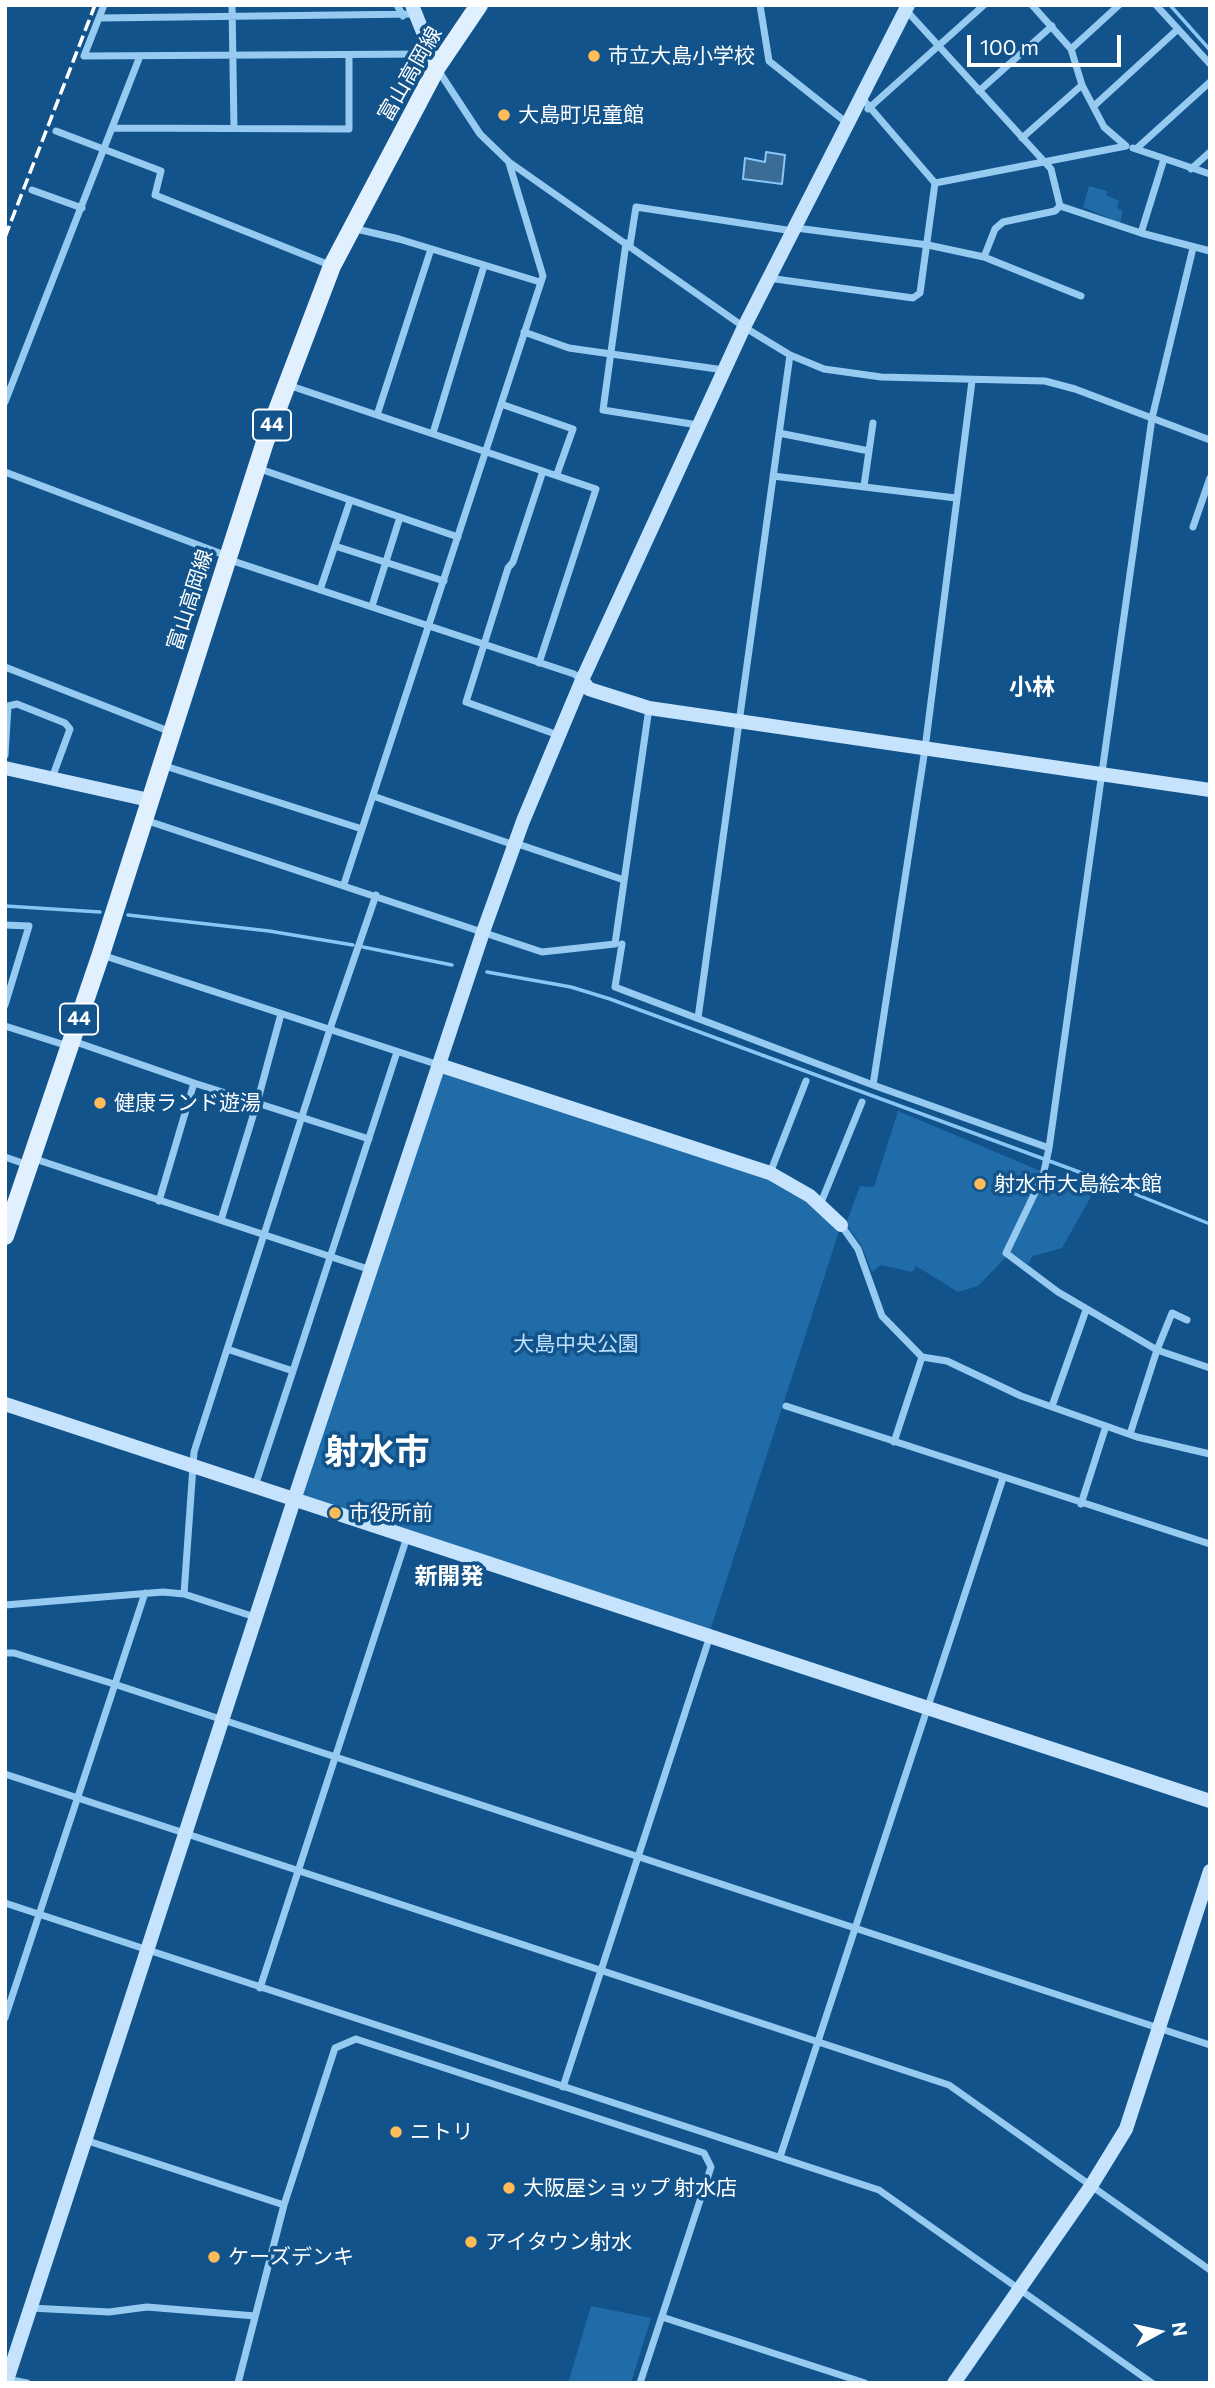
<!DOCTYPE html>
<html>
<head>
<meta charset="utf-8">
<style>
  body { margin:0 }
  #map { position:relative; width:1215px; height:2388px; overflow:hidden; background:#11538a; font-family:Commissioner,sans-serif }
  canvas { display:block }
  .frame { position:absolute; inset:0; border:7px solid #fff; pointer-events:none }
  .north { position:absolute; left:1124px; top:2297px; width:70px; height:70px; -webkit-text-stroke:5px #11538a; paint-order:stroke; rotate:82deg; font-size:19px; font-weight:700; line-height:28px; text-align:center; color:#fff }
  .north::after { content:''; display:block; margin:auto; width:24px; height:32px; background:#fff; clip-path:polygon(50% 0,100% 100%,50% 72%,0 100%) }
  .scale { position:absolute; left:967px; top:35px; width:154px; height:32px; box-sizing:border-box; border:4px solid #fff; border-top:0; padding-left:9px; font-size:21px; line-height:24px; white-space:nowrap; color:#fff; -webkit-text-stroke:5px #11538a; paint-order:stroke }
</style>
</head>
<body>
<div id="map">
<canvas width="1215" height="2388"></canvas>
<div class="frame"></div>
<div class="north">N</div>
<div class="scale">100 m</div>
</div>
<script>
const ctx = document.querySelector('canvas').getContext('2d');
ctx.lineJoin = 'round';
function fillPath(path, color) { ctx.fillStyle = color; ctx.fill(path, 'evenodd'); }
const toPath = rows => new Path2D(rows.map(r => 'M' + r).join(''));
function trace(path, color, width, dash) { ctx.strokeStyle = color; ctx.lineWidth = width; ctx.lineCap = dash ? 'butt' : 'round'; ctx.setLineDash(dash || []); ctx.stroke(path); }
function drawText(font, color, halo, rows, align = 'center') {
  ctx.font = font + ' Commissioner,"Noto Sans JP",sans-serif'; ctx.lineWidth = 7; ctx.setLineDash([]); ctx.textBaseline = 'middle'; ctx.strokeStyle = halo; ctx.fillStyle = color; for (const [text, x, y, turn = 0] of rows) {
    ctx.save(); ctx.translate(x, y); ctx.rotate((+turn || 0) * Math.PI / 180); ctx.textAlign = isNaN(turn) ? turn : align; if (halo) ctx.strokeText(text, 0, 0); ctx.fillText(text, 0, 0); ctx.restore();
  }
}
fillPath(toPath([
  [1089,186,1107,191,1106,195,1119,201,1117,208,1123,211,1120,223,1083,207],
  [440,1067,788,1182,841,1225,709,1634,297,1499],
  [898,1111,1093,1193,1062,1248,1033,1256,1028,1264,1011,1252,978,1286,958,1292,916,1266,912,1272,881,1265,872,1272,861,1245,846,1224,860,1186,874,1187],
  [591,2306,651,2318,631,2383,568,2383]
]), '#1f6ca9');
const water = toPath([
  [766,152,785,155,782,184,743,179,745,158,765,162,766,152]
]);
fillPath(water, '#3b6c95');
trace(water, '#88c7f5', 2);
trace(toPath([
  [1170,5,1210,50],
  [5,906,100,912],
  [128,915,269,931,353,945],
  [363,947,452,965],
  [487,972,571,987,610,999,1090,1176,1210,1224]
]), '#88c7f5', 3.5);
trace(toPath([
  [104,5,84,56,430,54],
  [232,5,234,128],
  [397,5,403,16],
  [760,5,769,61,847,123],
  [1156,5,1210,64],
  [905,9,1051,169,1060,206,1141,233,1210,251],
  [100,18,417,14],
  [1071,49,1119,5],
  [438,70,480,134,509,162,744,327,790,355,824,369,881,377,1045,381,1075,389,1210,440],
  [979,91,1052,26],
  [1095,105,1178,29],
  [868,109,984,5],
  [112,128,349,129,349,55],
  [56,131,161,171,155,195,332,266],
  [1022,138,1082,85],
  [1133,148,1210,174],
  [1136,149,1210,82],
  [1191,169,1210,152],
  [935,183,1126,146,1104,127,1082,85,1071,49,1032,5],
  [32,190,82,208],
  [352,228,399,239,540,282],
  [796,228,928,245,984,257,1081,296],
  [1141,233,1164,159],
  [626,243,603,410,698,425],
  [630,245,636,207,793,231],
  [1193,248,1152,418,1049,1148,1043,1176,1006,1253,1058,1292,1157,1350,1210,1368],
  [984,257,995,229,1003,222,1055,211,1060,206],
  [768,278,913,298,920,293,935,183,861,97],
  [524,332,569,348,724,370],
  [288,385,596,489,539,663],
  [5,402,140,56],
  [501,404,573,429,557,474],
  [377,415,431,249],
  [433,433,484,266],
  [779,433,869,451],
  [257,468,458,537],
  [543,471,513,562,508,568,466,702,558,735],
  [5,472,222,554,227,559,574,674,582,680],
  [773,476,956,498],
  [864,486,873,423],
  [1193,527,1210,478],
  [335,546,444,581],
  [320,590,350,501],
  [372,606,400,517],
  [5,667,171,732],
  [5,755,8,706,17,704,65,723,70,729,52,778],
  [162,765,362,829],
  [373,796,514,845],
  [145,820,542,952,615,944,649,708],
  [515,843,624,880],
  [344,884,543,276,509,163],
  [5,925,29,926,5,1005],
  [622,944,615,987,873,1085,925,749,972,381],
  [102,955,439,1065],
  [698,1018,790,355],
  [5,1026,68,1046],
  [73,1041,194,1083],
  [873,1085,1049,1148],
  [5,1157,28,1165],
  [32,1158,371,1270],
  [770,1173,806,1081],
  [159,1201,194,1083,257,1103,281,1014],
  [820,1205,862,1102],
  [221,1220,257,1103,369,1139],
  [841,1225,858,1249,882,1316,922,1357,947,1361,1021,1396,1137,1437,1210,1454],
  [227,1349,293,1371,397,1052],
  [786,1406,1210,1544],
  [1052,1406,1086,1310],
  [1130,1434,1157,1350,1172,1313,1187,1320],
  [894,1442,922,1357],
  [255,1486,293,1371],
  [1081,1504,1106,1426],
  [184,1594,194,1452,332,1023,376,895],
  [5,1605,163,1592,184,1594,255,1617],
  [5,1653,14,1653,114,1684,1210,2045],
  [5,1774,949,2085,1210,2270],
  [5,1903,879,2190,1152,2383],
  [260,1988,407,1537],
  [5,2018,145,1593],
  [563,2087,710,1636],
  [85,2140,284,2205],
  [780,2157,1003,1478],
  [30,2308,109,2312,147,2307,255,2316],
  [662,2317,865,2383],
  [6,2379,27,2383],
  [238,2383,284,2205,335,2048,356,2039,704,2153,711,2167,640,2383]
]), '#97caf1', 7);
trace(toPath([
  [412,5,437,67],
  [582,680,589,689,649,708,1210,790],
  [5,768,149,800],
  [439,1065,770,1173,810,1196,841,1225],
  [5,1404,1210,1801],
  [6,2383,294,1500,483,932,523,821,582,680,744,327,908,5],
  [954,2383,1091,2186,1126,2129,1210,1871]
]), '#c5e3fc', 14);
trace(toPath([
  [5,1236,101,954,265,442,332,266,437,67,479,5]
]), '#e1f0ff', 18);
trace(toPath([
  [5,237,95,5]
]), '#fff', 3.5, [12, 5]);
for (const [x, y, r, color] of [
  [594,56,7,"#ffbc57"],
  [504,115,7,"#ffbc57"],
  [100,1103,7,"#ffbc57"],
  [980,1184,7,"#ffbc57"],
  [335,1513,7,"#ffbc57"],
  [396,2132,7,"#ffbc57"],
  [509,2188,7,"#ffbc57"],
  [471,2242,7,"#ffbc57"],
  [214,2257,7,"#ffbc57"]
]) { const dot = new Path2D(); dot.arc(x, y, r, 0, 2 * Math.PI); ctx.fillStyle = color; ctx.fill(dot); trace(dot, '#11538a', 2.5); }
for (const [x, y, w] of [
  [272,425,38],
  [79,1019,38]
]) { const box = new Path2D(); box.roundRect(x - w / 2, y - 15.5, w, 31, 5); ctx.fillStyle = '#11538a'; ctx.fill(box); trace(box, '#fff', 2); }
drawText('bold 19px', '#fff', null, [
  ["44",272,425],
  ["44",79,1019]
]);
drawText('21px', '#fff', '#11538a', [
  ["市立大島小学校",608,56],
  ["大島町児童館",518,115],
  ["健康ランド遊湯",114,1103],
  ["射水市大島絵本館",994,1184],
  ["市役所前",349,1513],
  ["ニトリ",410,2132],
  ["大阪屋ショップ 射水店",523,2188],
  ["アイタウン射水",485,2242],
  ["ケーズデンキ",228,2257]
], 'left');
drawText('21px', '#fff', '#11538a', [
  ["富山高岡線",410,74,-60],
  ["富山高岡線",190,600,-72]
]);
drawText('21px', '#bde1fd', '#11538a', [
  ["大島中央公園",576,1344]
]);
drawText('bold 23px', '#fff', '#11538a', [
  ["小林",1032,687],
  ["新開発",449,1576]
]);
drawText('bold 35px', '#fff', '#11538a', [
  ["射水市",377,1452]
]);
</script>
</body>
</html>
